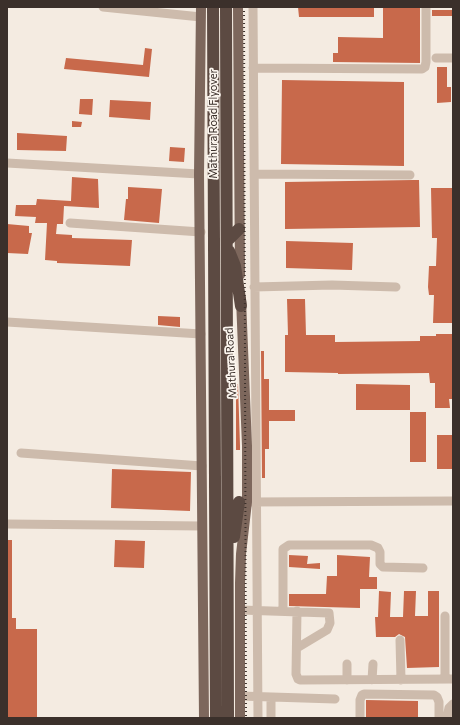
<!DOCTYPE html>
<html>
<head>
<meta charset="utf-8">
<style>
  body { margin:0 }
  #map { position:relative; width:460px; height:725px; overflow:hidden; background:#f4ebe1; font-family:Commissioner,sans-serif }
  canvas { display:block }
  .frame { position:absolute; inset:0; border:8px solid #3b302b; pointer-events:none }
</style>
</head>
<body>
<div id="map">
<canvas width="460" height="725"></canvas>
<div class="frame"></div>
</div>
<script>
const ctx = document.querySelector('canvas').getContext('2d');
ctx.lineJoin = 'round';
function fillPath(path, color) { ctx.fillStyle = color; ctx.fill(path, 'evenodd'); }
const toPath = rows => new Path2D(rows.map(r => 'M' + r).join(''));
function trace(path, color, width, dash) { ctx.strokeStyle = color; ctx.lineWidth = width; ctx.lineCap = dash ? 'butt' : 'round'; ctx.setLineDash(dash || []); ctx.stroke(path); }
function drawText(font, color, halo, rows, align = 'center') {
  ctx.font = font + ' Commissioner,sans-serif'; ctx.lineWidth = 3.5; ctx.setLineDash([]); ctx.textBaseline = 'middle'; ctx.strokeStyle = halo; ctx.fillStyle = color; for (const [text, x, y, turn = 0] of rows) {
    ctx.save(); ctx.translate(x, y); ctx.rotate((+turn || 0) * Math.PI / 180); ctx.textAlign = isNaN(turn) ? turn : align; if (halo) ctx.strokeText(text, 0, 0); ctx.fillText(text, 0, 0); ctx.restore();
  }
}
fillPath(toPath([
  [298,7,374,7,374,17,299,17],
  [383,7,420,7,420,63,333,62,333,53,338,53,338,37,383,38],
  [432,10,453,10,453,16,432,16],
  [145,48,152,49,149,77,64,69,66,58,143,65],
  [437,67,447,67,447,87,451,87,451,102,437,103],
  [282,80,404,82,404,166,281,164],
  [80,99,93,99,92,115,79,114],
  [110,100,151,102,150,120,109,117],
  [72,121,82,122,81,127,72,127],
  [17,133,67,136,66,151,17,150],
  [170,147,185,148,184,162,169,161],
  [72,177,98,179,99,208,64,206,63,224,57,224,56,234,72,235,72,238,132,240,130,266,57,263,57,261,45,260,47,223,35,223,36,217,15,216,16,205,36,205,37,199,71,201],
  [413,180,419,180,420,227,285,229,285,182],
  [128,187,162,189,159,223,124,220,126,199,128,199],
  [431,188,453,188,453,323,433,323,434,295,429,295,428,287,429,266,436,266,437,238,432,238],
  [7,224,29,226,29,233,32,233,28,254,7,253],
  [286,241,353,243,352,270,286,268],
  [287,299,305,299,306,335,335,335,335,342,420,341,420,336,436,336,436,334,453,334,453,399,449,399,450,408,435,408,435,383,430,383,429,373,338,374,338,373,285,372,285,335,288,335],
  [158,316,180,317,180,327,158,325],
  [261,351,264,351,264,379,269,379,269,410,295,410,295,421,269,421,269,449,265,449,265,478,262,478],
  [236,384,238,384,240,446,240,478,240,450,236,450],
  [356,384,410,385,410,410,356,410],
  [410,412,426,412,426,462,410,462],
  [437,435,453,435,453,469,437,469],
  [112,469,191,472,190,511,111,508],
  [7,540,12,540,12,618,16,618,16,629,37,629,37,718,7,718],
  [115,540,145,541,144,568,114,567],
  [289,555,308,556,307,564,320,563,320,569,289,567],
  [337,555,370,557,369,577,377,577,377,589,360,589,360,608,289,606,289,594,326,594,327,576,337,576],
  [379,591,391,592,390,617,403,617,404,591,416,591,415,616,428,616,428,591,439,591,439,667,407,668,405,637,399,634,395,637,376,637,375,617,378,617],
  [366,700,418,701,418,718,366,718]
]), '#c8694b');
trace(toPath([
  [103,7,201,17],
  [253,7,258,718],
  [436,58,453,58],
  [253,68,422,69,425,67,426,62,426,7],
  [7,163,199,174],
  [254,174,410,175],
  [70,223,201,232],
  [254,287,332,285,396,287],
  [7,322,201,334],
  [21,453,202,466],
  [251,502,453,501],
  [7,524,202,526],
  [241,610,329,613,330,623,327,630,297,648],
  [283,611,283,549,289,545,371,545,378,548,380,552,380,564,383,567,423,568],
  [297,611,296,674,298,679,300,680,453,679],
  [400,640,401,680],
  [445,679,445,616],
  [347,680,347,664],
  [372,680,373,664],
  [240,696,335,699],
  [271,697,271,718],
  [360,718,360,700,362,695,364,694,434,695,437,697,439,702,439,718],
  [447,718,449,708,453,704]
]), '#cdbbac', 9);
trace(toPath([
  [201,7,199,174,204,718],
  [238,7,240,275],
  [240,718,240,583,241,554,247,502,247,446,241,299]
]), '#7d675c', 10);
trace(toPath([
  [213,7,216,718],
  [226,7,228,718],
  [227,241,239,229],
  [229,251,235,266,241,306],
  [234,537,239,502]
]), '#5c4a42', 12);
trace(toPath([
  [244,7,246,718]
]), '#3b302b', 2, [1, 3]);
drawText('11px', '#3b302b', '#fbf5ee', [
  ["Mathura Road Flyover",213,124,-90],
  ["Mathura Road",231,363,-93]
]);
</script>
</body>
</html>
